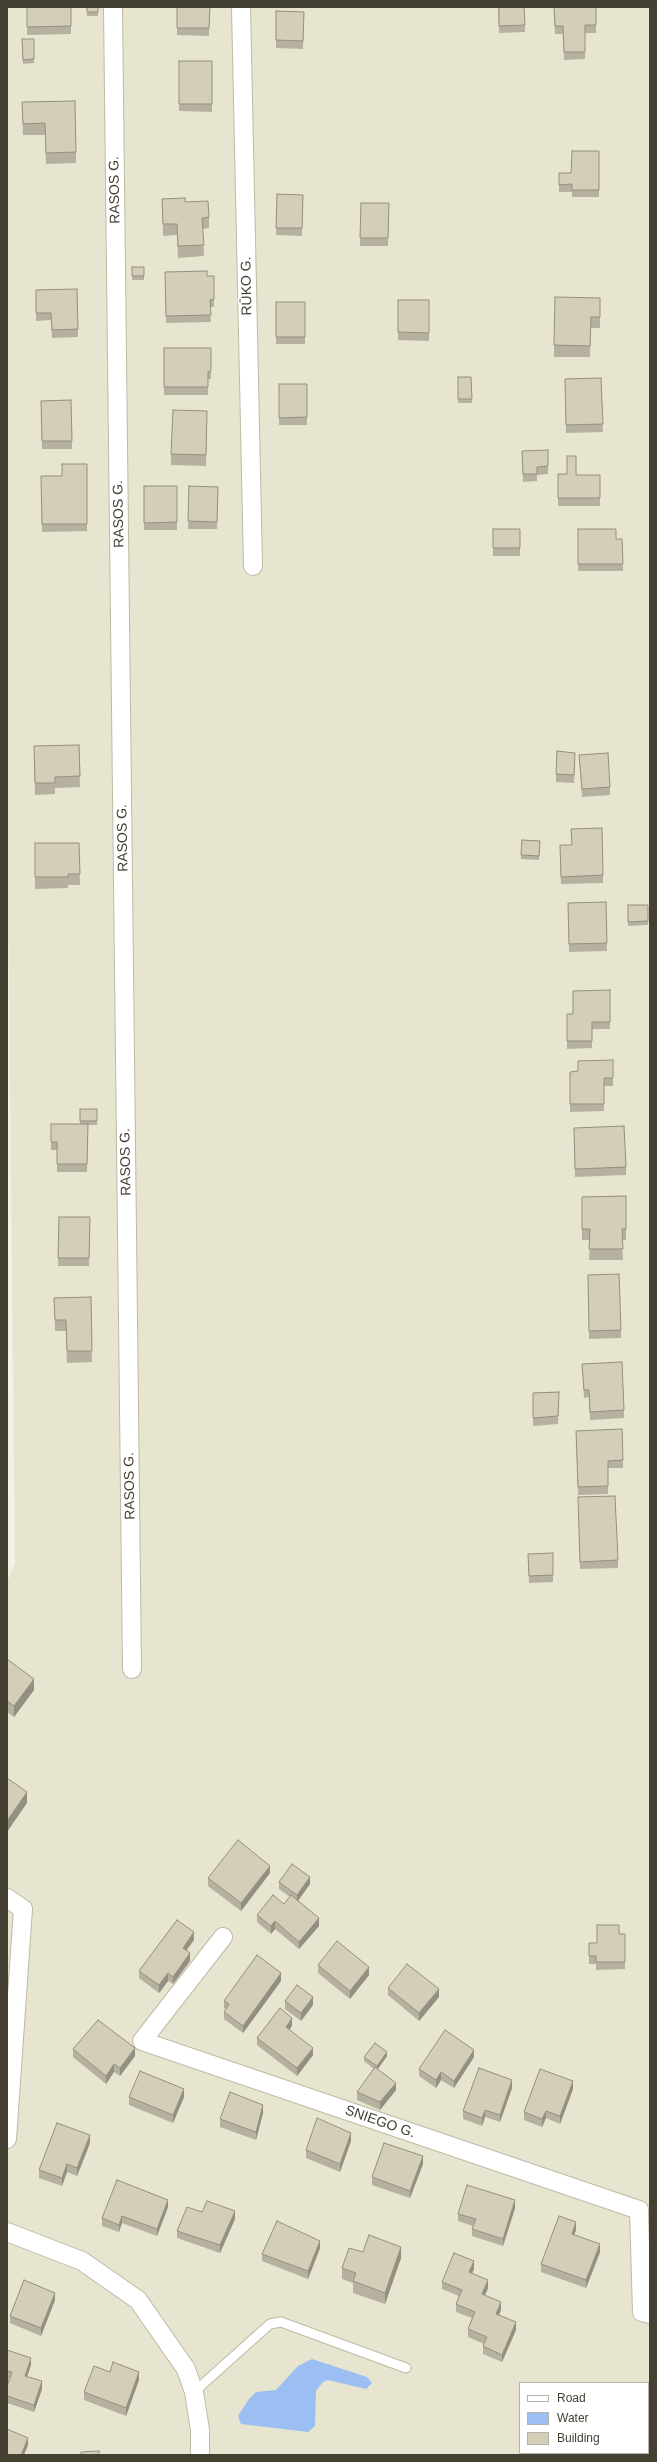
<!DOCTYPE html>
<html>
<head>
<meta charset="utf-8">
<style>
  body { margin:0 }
  #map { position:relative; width:657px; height:2462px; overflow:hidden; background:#f2f1e3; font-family:Helvetica,sans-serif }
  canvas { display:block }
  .frame { position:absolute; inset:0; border:8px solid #444133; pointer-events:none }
  .legend { position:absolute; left:519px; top:2382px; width:130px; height:72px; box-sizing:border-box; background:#fff; border:1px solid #b4b3ad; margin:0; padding:5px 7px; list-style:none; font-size:12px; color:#444133 }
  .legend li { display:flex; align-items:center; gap:8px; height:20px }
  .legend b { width:20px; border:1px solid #b4b3ad }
</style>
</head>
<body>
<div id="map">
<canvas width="657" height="2462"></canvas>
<div class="frame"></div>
<ul class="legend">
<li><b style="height:5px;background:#fff"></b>Road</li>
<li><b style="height:11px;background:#9bbff3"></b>Water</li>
<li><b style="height:11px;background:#d4ceb8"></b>Building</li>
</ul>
</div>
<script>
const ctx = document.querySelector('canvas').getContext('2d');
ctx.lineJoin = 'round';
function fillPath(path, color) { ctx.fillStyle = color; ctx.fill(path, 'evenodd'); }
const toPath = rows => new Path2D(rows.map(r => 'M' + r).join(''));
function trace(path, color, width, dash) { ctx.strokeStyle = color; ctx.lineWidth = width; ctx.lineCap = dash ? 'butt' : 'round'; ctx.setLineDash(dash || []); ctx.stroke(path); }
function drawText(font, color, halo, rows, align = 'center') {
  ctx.font = font + ' Helvetica,sans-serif'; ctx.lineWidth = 3.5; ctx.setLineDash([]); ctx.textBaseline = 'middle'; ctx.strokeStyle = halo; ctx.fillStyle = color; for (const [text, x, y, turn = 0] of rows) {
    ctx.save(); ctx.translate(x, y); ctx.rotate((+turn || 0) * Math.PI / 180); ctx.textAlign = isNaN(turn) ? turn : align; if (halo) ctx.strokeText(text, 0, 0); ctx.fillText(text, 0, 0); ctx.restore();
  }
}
fillPath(toPath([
  [7,7,650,7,650,2455,7,2455,7,1582,15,1563,7,816],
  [520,2383,648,2383,648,2453,520,2453]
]), '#e7e4d0');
fillPath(toPath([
  [312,2359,367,2377,372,2383,366,2389,328,2380,323,2382,316,2391,315,2426,308,2432,241,2424,238,2416,249,2399,256,2392,276,2390,298,2366]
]), '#9bbff3');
const service = toPath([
  [194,2392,270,2324,281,2322,406,2368]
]);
const minor = toPath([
  [113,7,132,1669],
  [241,7,253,566],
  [7,1898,23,1909,7,2139],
  [223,1937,142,2041,639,2210,642,2312,650,2314],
  [7,2232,82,2261,138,2300,186,2369,194,2392,200,2430,200,2455]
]);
trace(service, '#bebaa5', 11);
trace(minor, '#bebaa5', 20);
trace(service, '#fff', 9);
trace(minor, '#fff', 18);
fillPath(toPath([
  [27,7,71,7,71,34,27,35],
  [87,7,98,7,98,16,87,16],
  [177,7,210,7,209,36,177,35],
  [498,7,525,25,525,32,499,33],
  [554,7,596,7,596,33,585,33,585,59,564,60,563,34,555,34],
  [276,11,304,12,303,49,276,48],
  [22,39,34,39,34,63,23,64],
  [179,61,212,61,212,112,179,111],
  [22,102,76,152,76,163,46,164,45,135,23,135],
  [599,151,599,197,572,197,572,192,559,192,559,173,571,173],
  [277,194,303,195,302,236,276,235],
  [162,199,185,202,209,217,209,228,203,229,204,256,178,258,177,235,163,236],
  [361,203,389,203,388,246,360,246],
  [132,267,144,267,144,280,132,280],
  [165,272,207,276,214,276,214,307,210,307,211,322,166,323],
  [77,289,78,337,52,338,51,320,36,321,36,290],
  [600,298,600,328,591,328,590,357,554,357,554,345],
  [398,300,429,300,429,341,398,340],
  [276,302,305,302,305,344,276,344],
  [164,348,211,348,211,379,208,379,208,395,164,395],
  [458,377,471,377,472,403,458,403],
  [601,378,603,432,566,433,565,379],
  [279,384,307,384,307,425,279,425],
  [71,400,72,449,42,449,41,401],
  [207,422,206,466,171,465,171,454],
  [522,451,548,466,548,474,537,475,537,481,523,482],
  [87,464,87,531,42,532,41,476,62,476],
  [558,474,576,475,600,475,600,506,558,506],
  [144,486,177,486,177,530,144,530],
  [189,486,218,487,217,529,188,529],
  [493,529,520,529,520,556,493,556],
  [578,529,616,539,622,539,623,571,578,571],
  [79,745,80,787,55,788,55,794,35,795,34,757],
  [579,755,610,787,610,795,582,797],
  [575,760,574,783,556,782,556,774],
  [522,840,540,841,539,860,521,859],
  [35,843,79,843,80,885,68,885,68,888,35,889],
  [560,853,603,875,603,883,561,884],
  [606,902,607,951,569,952,568,903],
  [628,905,648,905,648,925,628,926],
  [610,990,610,1029,592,1029,592,1048,567,1049,567,1014,573,1014],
  [613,1060,613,1086,604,1086,604,1111,570,1112,570,1072,578,1071],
  [80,1109,97,1109,97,1125,88,1125,87,1172,57,1172,57,1150,51,1150,51,1124,80,1124],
  [574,1135,626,1167,626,1175,575,1177],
  [626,1196,626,1240,622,1240,623,1260,589,1260,590,1240,582,1240,582,1197],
  [59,1217,90,1217,89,1266,58,1266],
  [588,1275,621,1330,621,1338,589,1339],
  [91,1297,92,1362,67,1363,66,1331,55,1331,54,1298],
  [582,1364,624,1410,624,1418,590,1420,589,1397,584,1398],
  [559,1392,558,1424,533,1426,533,1393],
  [576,1431,623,1460,623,1468,608,1468,608,1494,578,1495],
  [578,1505,618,1560,618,1568,580,1569],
  [553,1553,553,1582,529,1583,528,1562],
  [7,1659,34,1690,14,1717,7,1712],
  [270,1873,241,1911,208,1886,208,1878],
  [279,1882,310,1884,298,1901,319,1926,299,1949,275,1929,271,1934,257,1922,257,1915,284,1904,290,1897,279,1889],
  [619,1934,625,1934,625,1969,596,1970,596,1964,589,1964,589,1943,597,1943],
  [194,1940,186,1950,190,1961,173,1984,168,1981,159,1993,139,1978,139,1971],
  [318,1965,369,1975,350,1999,318,1973],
  [281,1981,243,2033,224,2019,224,2012,226,2009,224,2008,224,2001],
  [388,1988,439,1997,419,2021,388,1995],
  [285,2001,313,2005,301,2021,285,2009],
  [292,2026,289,2030,313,2055,297,2076,257,2045,257,2038],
  [73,2049,135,2056,120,2076,114,2072,106,2084,73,2057],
  [387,2056,378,2069,396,2090,380,2110,357,2100,357,2092,374,2069,364,2061,364,2057],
  [474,2057,454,2088,441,2080,436,2088,419,2076,419,2069],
  [512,2088,500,2122,485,2117,482,2126,463,2119,463,2111],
  [573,2089,560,2124,546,2118,542,2127,524,2120,524,2112],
  [129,2097,184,2097,173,2123,129,2105],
  [263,2113,256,2140,220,2127,220,2119],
  [351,2141,340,2172,306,2158,306,2150],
  [90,2143,77,2176,67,2172,62,2186,39,2178,39,2170],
  [423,2164,410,2198,372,2185,372,2177],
  [168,2207,157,2236,122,2223,119,2232,102,2226,102,2218],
  [515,2208,503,2246,472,2236,472,2229,473,2226,458,2221,458,2214],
  [202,2212,235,2219,220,2253,177,2238,177,2231],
  [576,2230,574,2235,600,2252,586,2288,541,2272,541,2264],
  [320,2248,308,2279,262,2261,262,2254],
  [363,2252,401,2258,385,2304,353,2293,353,2283,342,2279,342,2268],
  [474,2269,472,2273,488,2288,485,2295,501,2310,499,2315,516,2330,502,2362,483,2354,483,2346,484,2344,468,2337,468,2329,472,2318,456,2312,456,2304,459,2296,442,2289,442,2282],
  [55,2300,41,2336,10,2323,10,2316],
  [7,2350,31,2365,27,2376,42,2389,34,2412,7,2403,7,2386,9,2379,7,2378],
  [110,2372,139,2380,126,2416,84,2400,84,2392]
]), '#b6b19e');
fillPath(toPath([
  [34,1679,34,1690,14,1717,14,1706],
  [27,1792,27,1803,7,1832,7,1821],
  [270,1866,270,1873,241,1911,241,1903],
  [310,1877,310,1884,297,1902,297,1895],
  [319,1918,319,1926,299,1949,299,1942],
  [275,1921,275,1929,271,1934,271,1926],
  [194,1932,194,1940,183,1955,183,1948],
  [190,1953,190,1961,173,1984,173,1977],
  [369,1967,369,1975,350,1999,350,1991],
  [168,1973,168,1981,159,1993,159,1985],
  [281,1973,281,1981,243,2033,243,2026],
  [439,1989,439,1997,419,2021,419,2013],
  [313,1997,313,2005,301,2021,301,2013],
  [292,2018,292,2026,286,2034,286,2027],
  [135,2048,135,2056,120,2076,120,2068],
  [313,2048,313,2055,297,2076,297,2068],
  [474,2050,474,2057,454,2088,454,2081],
  [387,2052,387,2056,377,2070,377,2066],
  [114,2064,114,2072,106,2084,106,2076],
  [441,2072,441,2080,436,2088,436,2080],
  [512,2080,512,2088,500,2122,500,2115],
  [573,2081,573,2089,560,2124,560,2116],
  [396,2083,396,2090,380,2110,380,2102],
  [184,2089,184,2097,173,2123,173,2115],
  [263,2105,263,2113,256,2140,256,2132],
  [485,2110,485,2117,482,2126,482,2118],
  [546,2111,546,2118,542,2127,542,2119],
  [351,2133,351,2141,340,2172,340,2164],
  [90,2135,90,2143,77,2176,77,2168],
  [423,2156,423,2164,410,2198,410,2191],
  [67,2164,67,2172,62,2186,62,2178],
  [168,2200,168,2207,157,2236,157,2229],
  [515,2200,515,2208,503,2246,503,2239],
  [235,2211,235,2219,220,2253,220,2245],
  [122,2216,122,2223,119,2232,119,2225],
  [576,2222,576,2230,572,2241,572,2234],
  [320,2241,320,2248,308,2279,308,2271],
  [600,2244,600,2252,586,2288,586,2280],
  [401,2247,401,2258,385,2304,385,2293],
  [474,2261,474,2269,469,2280,469,2272],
  [488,2280,488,2288,482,2302,482,2294],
  [55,2293,55,2300,41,2336,41,2328],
  [501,2302,501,2310,496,2322,496,2314],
  [516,2322,516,2330,502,2362,502,2355],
  [31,2358,31,2365,25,2383,25,2376],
  [139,2372,139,2380,126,2416,126,2408],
  [42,2381,42,2389,34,2412,34,2405],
  [28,2438,28,2445,24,2455,21,2455]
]), '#949081');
const building = toPath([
  [27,7,71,7,71,26,27,27,27,7],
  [87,7,98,7,98,12,87,12,87,7],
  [177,7,210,7,209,28,177,28,177,7],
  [499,7,524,7,525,25,499,26,499,7],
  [554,7,596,7,596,25,585,25,585,52,564,52,563,26,555,26,554,7],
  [276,11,304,12,303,41,276,40,276,11],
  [22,39,34,39,34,59,23,60,22,39],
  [179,61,212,61,212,104,179,104,179,61],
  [75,101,76,152,46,153,45,123,23,124,22,102,75,101],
  [572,151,599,151,599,190,572,190,572,184,559,185,559,173,571,173,572,151],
  [277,194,303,195,302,228,276,228,277,194],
  [185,198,185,202,208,201,209,217,202,218,204,245,178,246,177,224,163,224,162,199,185,198],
  [361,203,389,203,388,238,360,238,361,203],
  [132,267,144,267,144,276,132,276,132,267],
  [207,271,207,276,214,276,214,299,210,300,211,315,166,316,165,272,207,271],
  [77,289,78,329,52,330,51,313,36,313,36,290,77,289],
  [555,297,600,298,600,317,591,317,590,346,554,345,555,297],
  [398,300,429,300,429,333,398,332,398,300],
  [276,302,305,302,305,337,276,337,276,302],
  [164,348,211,348,211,371,208,372,208,387,164,387,164,348],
  [458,377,471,377,472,399,458,399,458,377],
  [601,378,603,424,566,425,565,379,601,378],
  [279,384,307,384,307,417,279,418,279,384],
  [71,400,72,441,42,441,41,401,71,400],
  [173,410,207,411,206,455,171,454,173,410],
  [548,450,548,466,537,467,537,474,523,474,522,451,548,450],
  [567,456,576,456,576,475,600,475,600,498,558,498,558,474,567,474,567,456],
  [62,464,87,464,87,524,42,524,41,476,62,476,62,464],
  [144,486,177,486,177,522,144,523,144,486],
  [189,486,218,487,217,522,188,521,189,486],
  [493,529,520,529,520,548,493,548,493,529],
  [578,529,616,529,616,539,622,539,623,564,578,564,578,529],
  [79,745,80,776,55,777,55,783,35,783,34,746,79,745],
  [557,751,575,753,574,775,556,774,557,751],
  [608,753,610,787,582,789,579,755,608,753],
  [602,828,603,875,561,877,560,845,572,845,571,829,602,828],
  [522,840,540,841,539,856,521,855,522,840],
  [35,843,79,843,80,874,68,874,68,877,35,877,35,843],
  [606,902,607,943,569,944,568,903,606,902],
  [628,905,648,905,648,921,628,922,628,905],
  [610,990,610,1022,592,1022,592,1041,567,1041,567,1014,573,1014,573,991,610,990],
  [613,1060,613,1078,604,1078,604,1104,570,1104,570,1072,578,1071,578,1061,613,1060],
  [80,1109,97,1109,97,1121,80,1121,80,1109],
  [51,1124,88,1124,87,1164,57,1164,57,1142,51,1142,51,1124],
  [624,1126,626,1167,575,1169,574,1128,624,1126],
  [626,1196,626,1229,622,1229,623,1249,589,1249,590,1229,582,1229,582,1197,626,1196],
  [59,1217,90,1217,89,1258,58,1258,59,1217],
  [619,1274,621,1330,589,1331,588,1275,619,1274],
  [91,1297,92,1351,67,1351,66,1320,55,1320,54,1298,91,1297],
  [622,1362,624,1410,590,1412,589,1390,584,1390,582,1364,622,1362],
  [559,1392,558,1416,533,1418,533,1393,559,1392],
  [622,1429,623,1460,608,1461,608,1486,578,1487,576,1431,622,1429],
  [615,1496,618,1560,580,1562,578,1497,615,1496],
  [553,1553,553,1575,529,1576,528,1554,553,1553],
  [7,1659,34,1679,14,1706,7,1701,7,1659],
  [7,1778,27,1792,7,1821,7,1778],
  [238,1840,270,1866,241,1903,208,1878,238,1840],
  [292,1864,310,1877,297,1895,279,1882,292,1864],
  [273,1895,284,1904,291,1895,319,1918,299,1942,275,1921,271,1926,257,1915,273,1895],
  [177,1920,194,1932,183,1948,190,1953,173,1977,168,1973,159,1985,139,1971,177,1920],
  [597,1925,619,1925,619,1934,625,1934,625,1962,596,1962,596,1956,589,1956,589,1943,597,1943,597,1925],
  [337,1941,369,1967,350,1991,318,1965,337,1941],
  [257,1955,281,1973,243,2026,224,2012,229,2004,224,2001,257,1955],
  [407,1964,439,1989,419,2013,388,1988,407,1964],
  [297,1985,313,1997,301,2013,285,2001,297,1985],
  [280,2008,292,2018,286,2027,313,2048,297,2068,257,2038,280,2008],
  [98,2020,135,2048,120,2068,114,2064,106,2076,73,2049,98,2020],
  [445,2030,474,2050,454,2081,441,2072,436,2080,419,2069,445,2030],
  [375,2043,387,2052,377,2066,364,2057,375,2043],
  [375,2067,396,2083,380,2102,357,2092,375,2067],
  [479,2068,512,2080,500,2115,485,2110,482,2118,463,2111,479,2068],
  [540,2069,573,2081,560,2116,546,2111,542,2119,524,2112,540,2069],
  [140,2071,184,2089,173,2115,129,2097,140,2071],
  [230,2092,263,2105,256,2132,220,2119,230,2092],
  [317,2118,351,2133,340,2164,306,2150,317,2118],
  [57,2123,90,2135,77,2168,67,2164,62,2178,39,2170,57,2123],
  [384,2143,423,2156,410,2191,372,2177,384,2143],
  [117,2180,168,2200,157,2229,122,2216,119,2225,102,2218,117,2180],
  [467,2185,515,2200,503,2239,472,2229,476,2219,458,2214,467,2185],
  [207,2201,235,2211,220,2245,177,2231,187,2207,202,2212,207,2201],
  [559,2216,576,2222,572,2234,600,2244,586,2280,541,2264,559,2216],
  [277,2221,320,2241,308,2271,262,2254,277,2221],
  [369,2235,401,2247,385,2293,353,2281,356,2273,342,2268,349,2248,363,2252,369,2235],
  [454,2253,474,2261,469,2272,488,2280,482,2294,501,2302,496,2314,516,2322,502,2355,483,2346,487,2337,468,2329,475,2312,456,2304,462,2290,442,2282,454,2253],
  [24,2280,55,2293,41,2328,10,2316,24,2280],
  [7,2350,31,2358,25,2376,42,2381,34,2405,7,2396,7,2386,12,2372,7,2371,7,2350],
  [113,2362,139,2372,126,2408,84,2392,94,2366,110,2372,113,2362],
  [7,2429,28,2438,21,2455,7,2455,7,2429],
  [99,2451,99,2455,81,2455,81,2452,99,2451],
  [570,2453,607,2453,610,2454,610,2455,570,2455,570,2453]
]);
fillPath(building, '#d4ceb8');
trace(building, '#949081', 1);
drawText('14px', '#444133', '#fff', [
  ["RASOS G.",115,190,-91],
  ["RŪKO G.",247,286,-91],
  ["RASOS G.",119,514,-91],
  ["RASOS G.",123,838,-91],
  ["RASOS G.",126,1162,-91],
  ["RASOS G.",130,1486,-91],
  ["SNIEGO G.",380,2122,19]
]);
</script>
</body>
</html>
